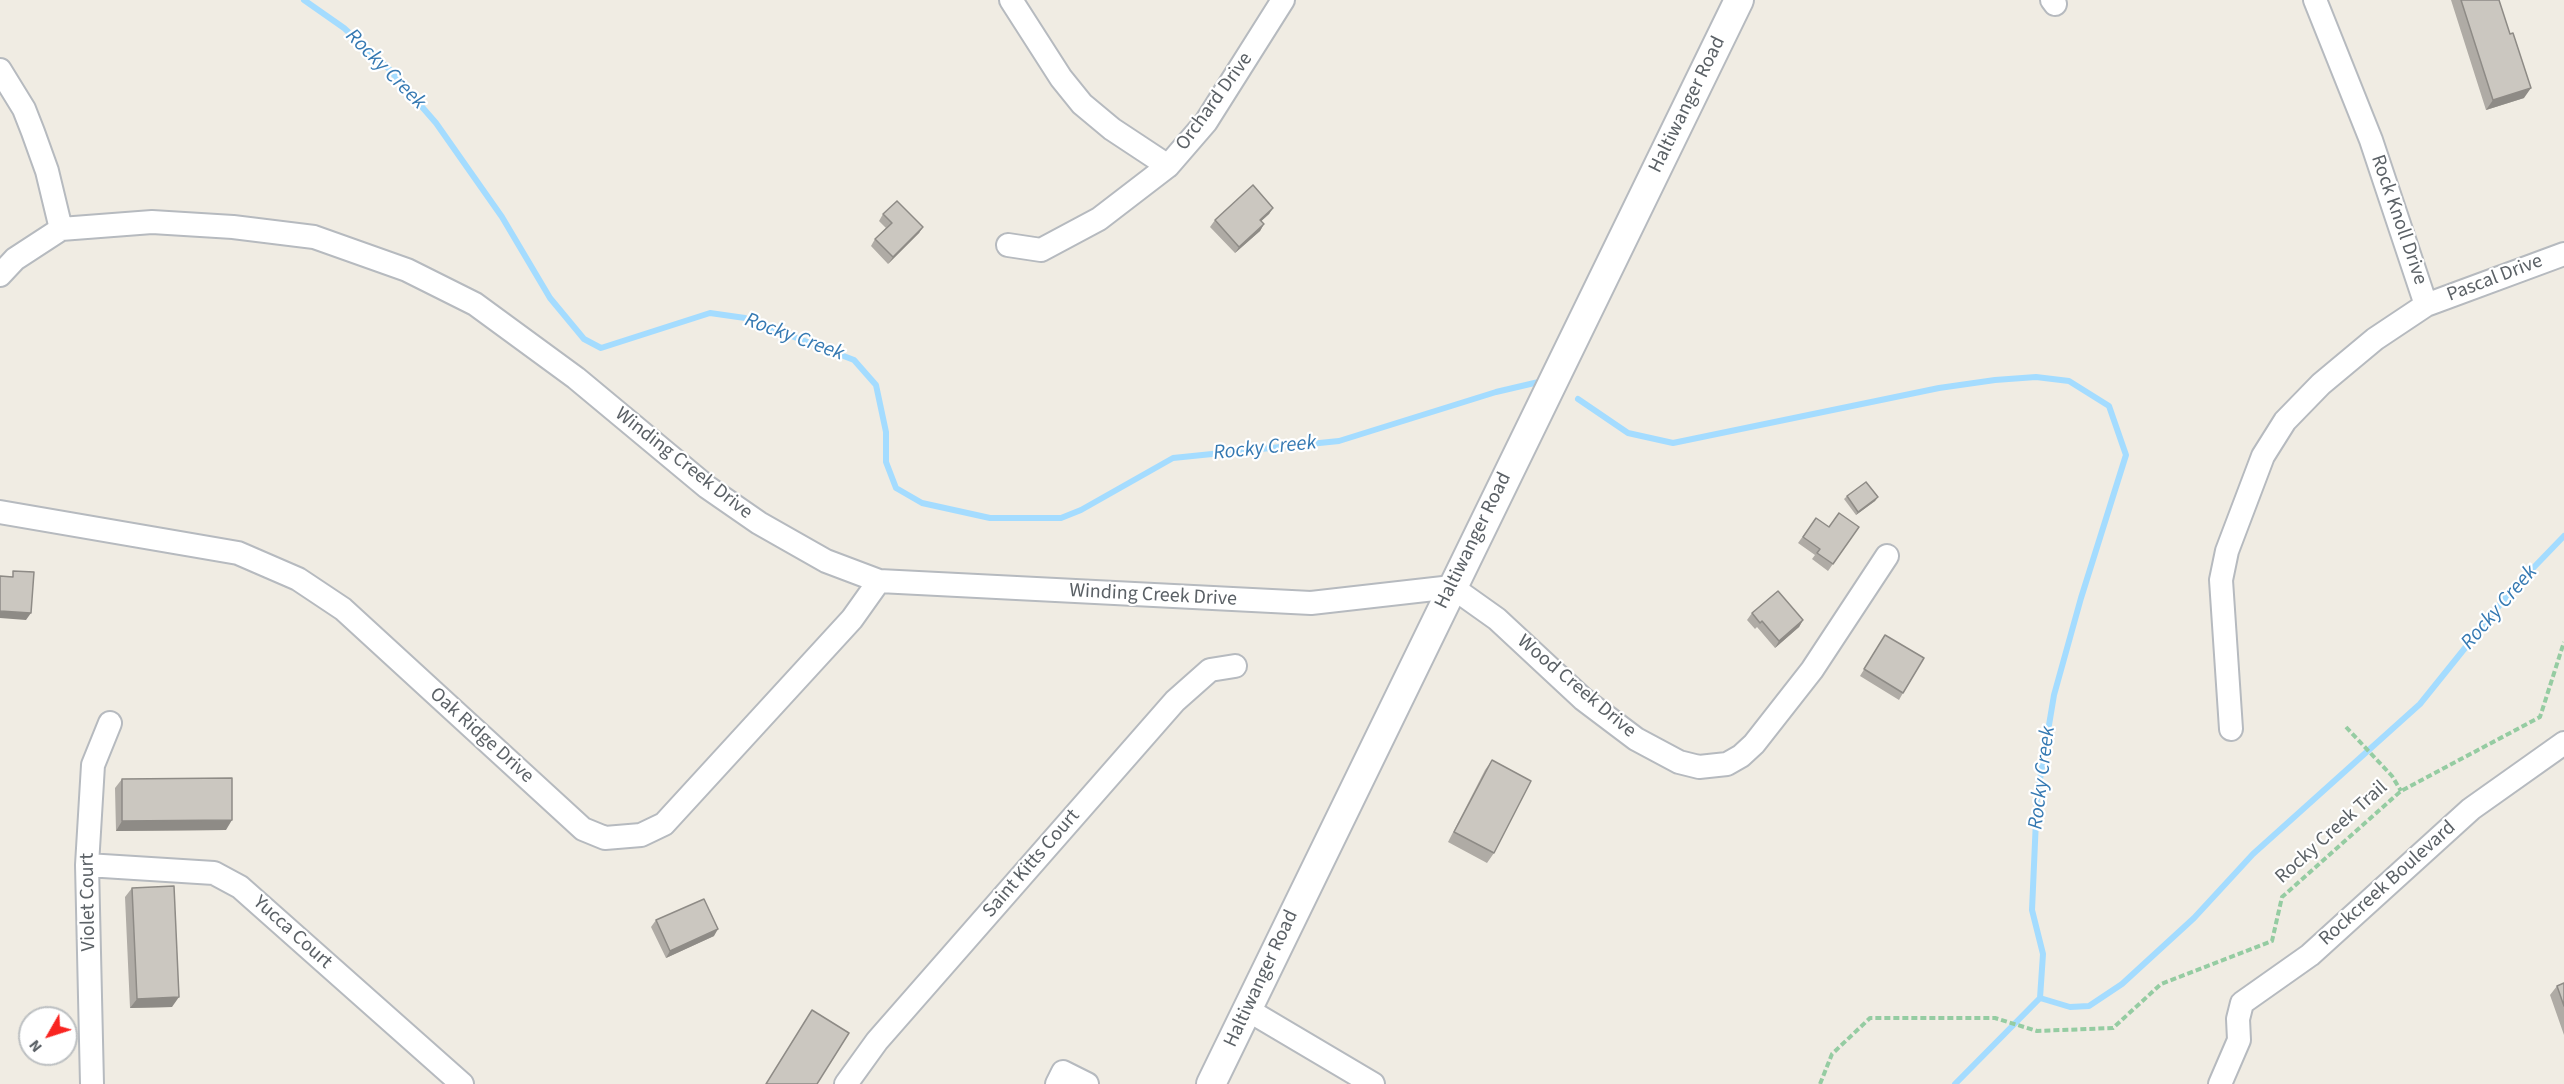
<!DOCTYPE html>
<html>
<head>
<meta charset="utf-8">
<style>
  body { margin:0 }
  #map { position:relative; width:2564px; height:1084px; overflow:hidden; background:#f0ece3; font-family:"Source Sans 3",sans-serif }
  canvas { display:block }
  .north { position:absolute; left:18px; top:1006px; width:60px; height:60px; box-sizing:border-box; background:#fff; border:2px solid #bdc0c2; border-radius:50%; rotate:231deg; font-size:16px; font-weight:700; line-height:24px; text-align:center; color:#5b6166 }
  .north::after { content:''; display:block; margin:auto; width:21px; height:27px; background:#f92420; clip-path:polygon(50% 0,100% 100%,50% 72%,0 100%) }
</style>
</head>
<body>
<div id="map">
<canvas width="2564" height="1084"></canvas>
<div class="north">N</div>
</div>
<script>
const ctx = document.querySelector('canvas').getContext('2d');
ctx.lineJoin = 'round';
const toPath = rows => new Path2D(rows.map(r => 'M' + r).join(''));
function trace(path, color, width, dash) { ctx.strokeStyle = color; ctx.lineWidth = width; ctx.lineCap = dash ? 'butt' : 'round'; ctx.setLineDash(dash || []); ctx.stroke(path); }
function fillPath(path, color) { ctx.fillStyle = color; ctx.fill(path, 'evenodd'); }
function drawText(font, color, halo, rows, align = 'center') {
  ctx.font = font + ' "Source Sans 3",sans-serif'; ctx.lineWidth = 4.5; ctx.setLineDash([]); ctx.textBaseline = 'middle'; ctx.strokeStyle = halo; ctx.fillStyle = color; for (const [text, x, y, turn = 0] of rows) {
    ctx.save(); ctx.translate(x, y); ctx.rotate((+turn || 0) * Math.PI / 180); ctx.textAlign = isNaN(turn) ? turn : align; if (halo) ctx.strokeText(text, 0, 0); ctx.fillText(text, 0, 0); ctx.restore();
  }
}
trace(toPath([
  [304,0,344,28,389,69,436,123,502,217,550,298,584,339,601,348,710,313,745,318,854,360,876,385,886,432,886,462,896,488,922,503,990,518,1061,518,1081,510,1173,458,1339,441,1496,392,1543,381],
  [1578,399,1628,433,1673,443,1939,388,1995,380,2036,377,2069,381,2109,406,2126,455,2081,598,2054,695,2037,797,2032,910,2043,954,2040,998],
  [2040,998,2070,1007,2089,1006,2122,984,2194,918,2253,854,2420,704,2510,592,2564,536],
  [1955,1084,2040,998]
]), '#a4dcff', 6);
const minor = toPath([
  [1011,0,1061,78,1082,104,1112,129,1168,166],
  [2052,0,2055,4],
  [2315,0,2371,140,2426,305],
  [0,70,24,109,33,132,47,171,61,229],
  [1008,245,1041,250,1099,219,1168,166,1206,122,1283,0],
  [0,275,15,259,61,229,152,222,233,227,314,237,407,270,475,304,576,378,707,487,759,523,826,561,879,581,1311,603,1452,587,1497,619,1583,699,1636,739,1679,762,1699,767,1727,764,1741,756,1754,744,1812,670,1887,556],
  [0,512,238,553,298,579,343,609,583,829,605,838,641,835,664,824,852,619,879,581],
  [2231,729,2221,580,2227,551,2263,456,2285,421,2321,384,2375,339,2426,305,2564,254],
  [87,865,214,873,240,887,462,1084],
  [1248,1010,1373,1084],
  [92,1084,87,865,93,765,110,723],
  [846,1084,877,1041,1175,701,1210,670,1235,666],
  [1057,1084,1063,1072,1087,1084],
  [2220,1084,2239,1040,2238,1019,2242,1003,2310,955,2471,809,2564,743]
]);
const tertiary = toPath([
  [1211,1084,1739,0]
]);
trace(minor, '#b6babf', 26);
trace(tertiary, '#b6babf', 32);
trace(toPath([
  [2346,727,2392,776,2401,791],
  [1820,1084,1832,1054,1870,1018,1995,1018,2037,1031,2113,1028,2161,984,2272,941,2282,897,2401,791,2540,717,2564,642]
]), '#95cca2', 4, [6, 3]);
trace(minor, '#fff', 22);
trace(tertiary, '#fff', 28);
fillPath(toPath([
  [2451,0,2499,0,2524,98,2486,110],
  [1273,208,1269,214,1261,221,1264,224,1260,231,1235,253,1210,227,1215,220],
  [883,214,923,227,919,233,888,264,871,246,875,239,886,228,879,221],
  [1847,496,1878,497,1875,501,1856,515,1844,499],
  [1816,518,1829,527,1859,527,1828,571,1812,559,1815,555,1798,543],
  [1752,613,1803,620,1799,627,1775,648,1757,627,1755,629,1747,620],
  [1885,635,1903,693,1899,700,1860,676],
  [1492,760,1494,853,1487,863,1448,842,1485,770],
  [122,779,226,830,116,831,115,788],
  [132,888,172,1007,130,1008,125,897],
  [656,920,714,936,666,958,651,927],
  [2564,983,2564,1035,2550,995,2557,986]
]), '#afaba5');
fillPath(toPath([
  [2531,88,2524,98,2486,110,2493,100],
  [1273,208,1269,214,1256,226,1260,220],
  [1264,224,1260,231,1235,253,1239,247],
  [923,227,919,233,888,264,893,257],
  [1878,497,1875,501,1856,515,1858,512],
  [0,611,31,613,26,620,0,618],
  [1803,620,1799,627,1775,648,1779,641],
  [232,820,226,830,116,831,122,821],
  [718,929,714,936,666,958,670,951],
  [179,997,172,1007,130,1008,137,999]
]), '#8e8b86');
const building = toPath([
  [2461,0,2499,0,2510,34,2513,33,2531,88,2493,100,2461,0],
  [1253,185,1273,208,1260,220,1264,224,1239,247,1215,220,1253,185],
  [897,201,923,227,893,257,875,239,892,223,883,214,897,201],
  [1866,482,1878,497,1858,512,1847,496,1866,482],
  [1839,513,1859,527,1833,564,1817,553,1820,549,1803,537,1816,518,1829,527,1839,513],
  [13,571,34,572,31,613,0,611,0,576,13,577,13,571],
  [1778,591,1803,620,1779,641,1762,621,1760,623,1752,613,1778,591],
  [1885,635,1924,658,1903,693,1864,669,1885,635],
  [1492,760,1531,781,1494,853,1454,832,1492,760],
  [232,778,232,820,122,821,122,779,232,778],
  [174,886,179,997,137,999,132,888,174,886],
  [704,899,718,929,670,951,656,920,704,899],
  [2564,983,2564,1006,2557,986,2564,983],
  [812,1010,849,1033,817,1084,766,1084,812,1010]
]);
fillPath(building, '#cbc7c0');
trace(building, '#8e8b86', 1.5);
drawText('20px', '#5b6166', '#fff', [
  ["Orchard Drive",1215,102,-54],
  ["Haltiwanger Road",1688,105,-64],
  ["Rock Knoll Drive",2398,220,71],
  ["Pascal Drive",2495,279,-21],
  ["Winding Creek Drive",683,464,38],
  ["Haltiwanger Road",1474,541,-64],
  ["Winding Creek Drive",1153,596,3],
  ["Wood Creek Drive",1576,687,40],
  ["Oak Ridge Drive",481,736,42],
  ["Rocky Creek Trail",2332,833,-42],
  ["Saint Kitts Court",1032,864,-49],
  ["Rockcreek Boulevard",2388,884,-42],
  ["Violet Court",89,902,-91],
  ["Yucca Court",292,933,42],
  ["Haltiwanger Road",1262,979,-65]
]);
drawText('italic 21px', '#3579b2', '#fff', [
  ["Rocky Creek",385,70,45],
  ["Rocky Creek",794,338,20],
  ["Rocky Creek",1265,449,-6],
  ["Rocky Creek",2500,608,-49],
  ["Rocky Creek",2043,778,-83]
]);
</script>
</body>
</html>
